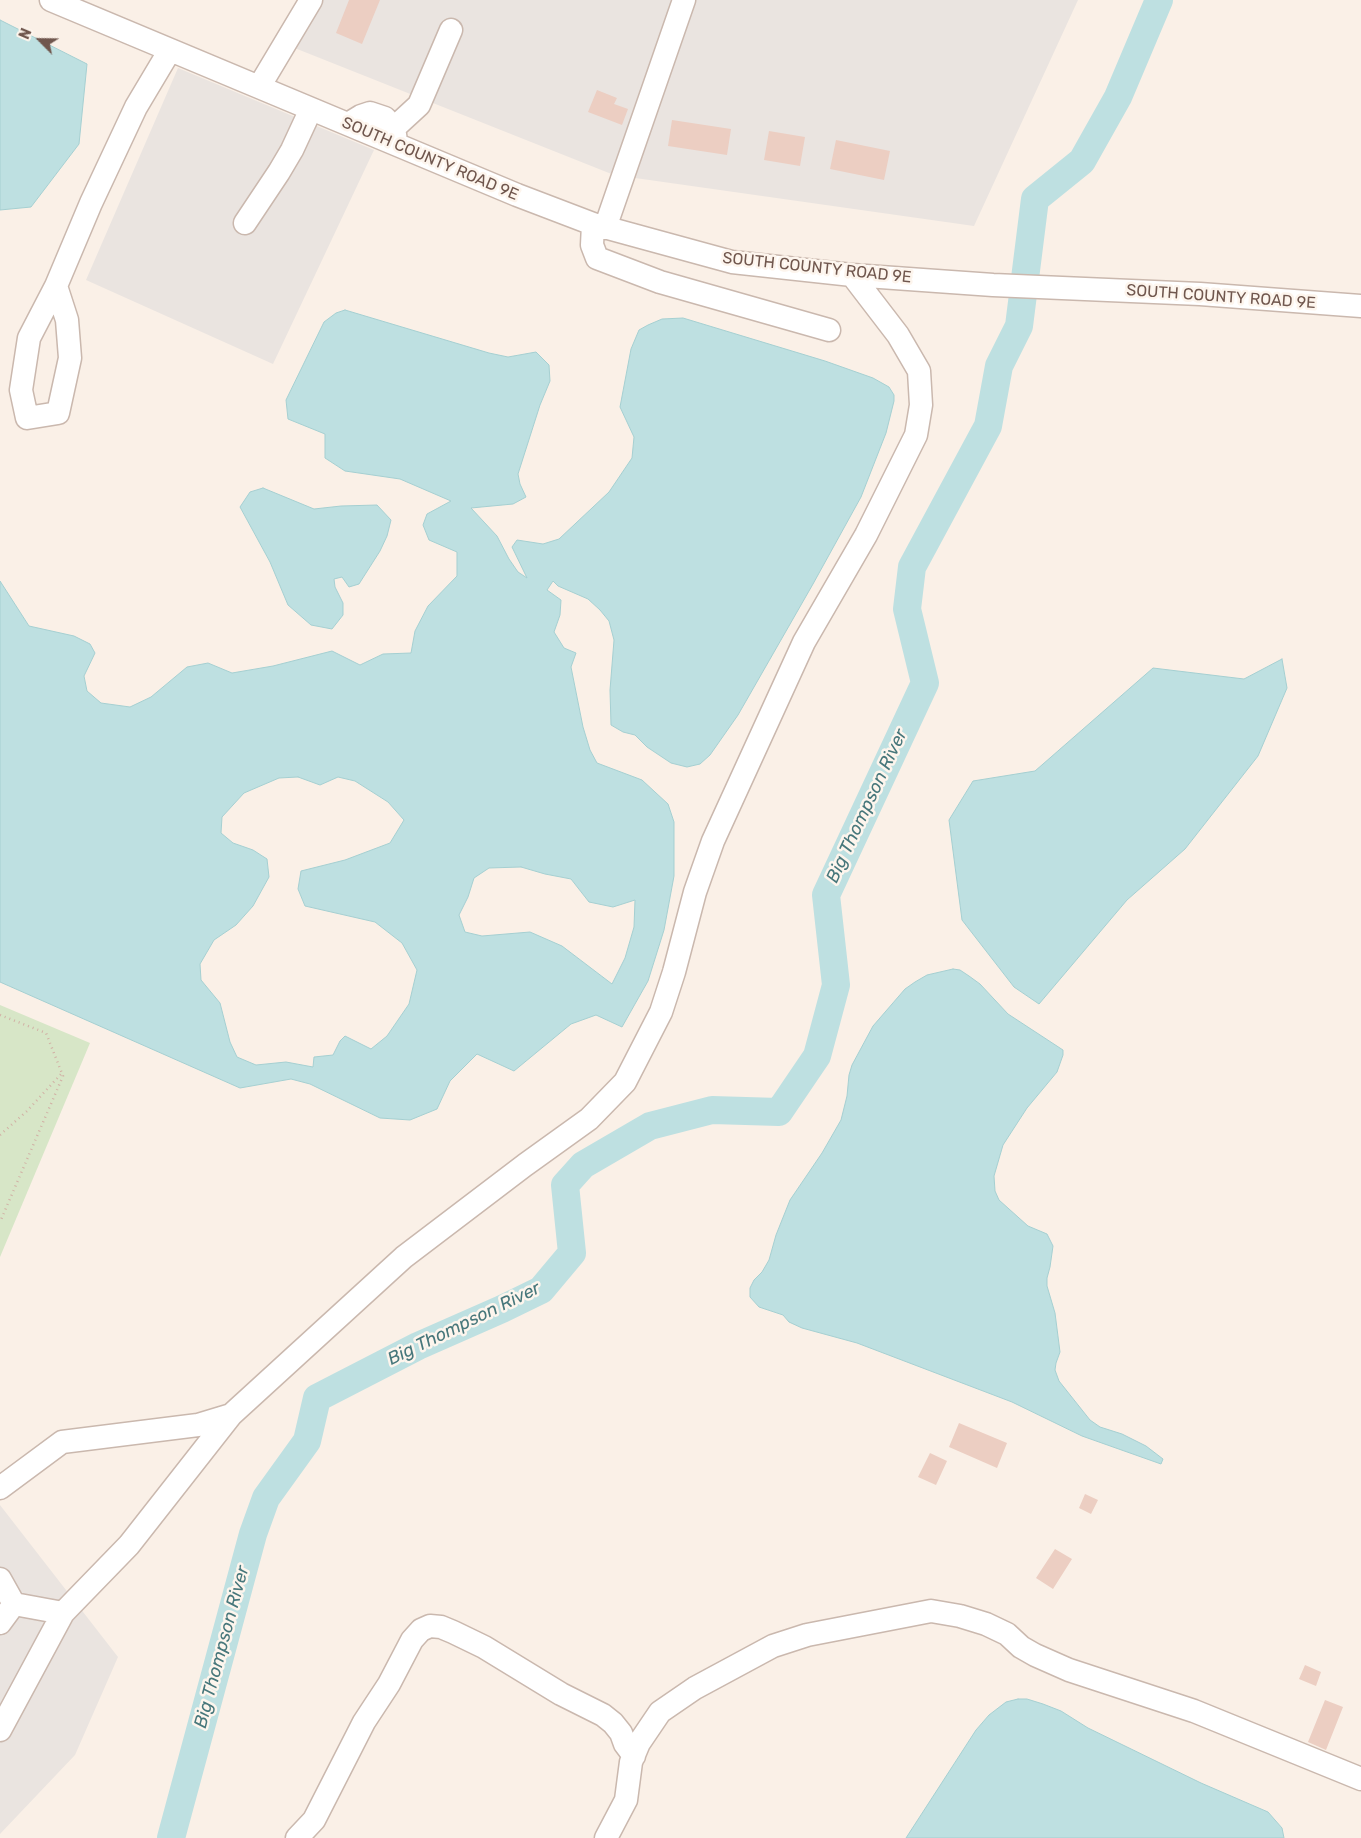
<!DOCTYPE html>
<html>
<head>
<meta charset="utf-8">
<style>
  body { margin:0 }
  #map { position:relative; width:1361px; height:1838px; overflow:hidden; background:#faf0e7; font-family:Rubik,sans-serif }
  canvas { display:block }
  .north { position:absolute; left:15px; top:15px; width:50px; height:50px; -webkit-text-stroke:4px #fdf5ed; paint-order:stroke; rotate:293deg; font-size:14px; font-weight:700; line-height:20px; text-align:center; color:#70574e }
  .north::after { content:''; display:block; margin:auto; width:18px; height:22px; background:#70574e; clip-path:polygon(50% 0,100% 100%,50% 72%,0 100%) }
</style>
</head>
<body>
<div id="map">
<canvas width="1361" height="1838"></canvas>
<div class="north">N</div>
</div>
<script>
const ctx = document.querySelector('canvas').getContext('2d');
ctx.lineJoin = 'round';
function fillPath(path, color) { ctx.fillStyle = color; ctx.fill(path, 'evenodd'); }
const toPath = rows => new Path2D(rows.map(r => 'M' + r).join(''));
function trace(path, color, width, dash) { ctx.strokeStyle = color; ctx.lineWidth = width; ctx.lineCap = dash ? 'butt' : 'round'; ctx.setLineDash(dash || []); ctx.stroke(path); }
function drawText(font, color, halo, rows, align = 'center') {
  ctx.font = font + ' Rubik,sans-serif'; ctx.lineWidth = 5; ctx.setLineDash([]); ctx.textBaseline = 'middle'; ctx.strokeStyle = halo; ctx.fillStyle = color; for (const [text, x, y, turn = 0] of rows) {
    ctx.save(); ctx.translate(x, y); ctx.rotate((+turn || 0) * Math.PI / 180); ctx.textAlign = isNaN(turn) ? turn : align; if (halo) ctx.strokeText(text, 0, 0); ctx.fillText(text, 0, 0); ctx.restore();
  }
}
fillPath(toPath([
  [304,0,1078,0,974,226,614,175,277,41],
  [178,68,374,150,273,364,86,280],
  [0,1505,118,1657,75,1755,0,1834]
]), '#eae4e0');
fillPath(toPath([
  [0,1005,90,1043,0,1257]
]), '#d7e6c7');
const water = toPath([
  [0,20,87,64,79,144,31,207,0,210,0,20],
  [345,310,489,353,508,357,536,352,549,365,550,381,540,405,518,474,520,484,526,497,513,504,471,508,497,536,509,559,518,572,527,578,512,547,517,540,543,544,559,539,609,492,632,458,634,437,620,407,631,349,639,330,648,325,662,319,683,318,825,361,873,378,889,387,894,395,894,401,886,433,861,497,813,584,738,715,710,755,700,764,687,767,671,763,647,747,635,735,623,732,611,725,610,690,614,640,609,621,600,610,588,599,558,586,553,581,547,590,561,600,560,615,554,632,564,648,576,653,571,667,583,727,590,750,597,763,642,780,668,804,674,822,674,876,664,930,648,981,622,1027,596,1015,571,1024,514,1071,477,1054,450,1081,437,1109,410,1120,380,1118,310,1084,291,1079,240,1088,0,982,0,581,29,626,74,636,90,644,95,653,84,676,87,691,101,703,130,707,151,697,187,667,208,663,232,673,273,666,332,651,360,665,383,654,411,653,415,631,428,606,457,576,457,552,429,540,423,525,427,514,451,501,400,479,345,471,325,458,325,434,288,419,286,400,324,322,336,313,345,310],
  [298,777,320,785,338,777,355,781,388,802,404,820,390,843,345,860,301,871,298,889,305,906,375,922,402,943,417,970,409,1004,387,1036,371,1049,345,1036,340,1041,333,1055,314,1057,313,1067,286,1062,256,1065,237,1057,230,1042,220,1003,201,980,200,964,214,940,236,925,253,906,269,877,267,859,253,850,233,843,221,833,222,817,244,793,279,778,298,777],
  [521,867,545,874,571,879,589,902,613,907,635,900,634,927,625,958,612,984,562,946,530,932,482,936,465,932,459,915,468,897,474,878,489,868,521,867],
  [263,488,314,509,341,506,377,505,391,520,387,536,380,551,359,584,349,587,342,577,334,579,335,587,343,603,343,615,332,629,311,625,288,605,270,562,240,507,250,492,263,488],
  [1282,659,1287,688,1258,756,1185,849,1127,900,1039,1004,1014,987,962,920,949,820,973,781,1035,771,1153,668,1244,679,1282,659],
  [953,969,960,970,969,976,980,984,1008,1014,1063,1050,1063,1055,1057,1072,1027,1108,1003,1145,994,1176,995,1191,999,1200,1028,1226,1047,1234,1053,1246,1050,1267,1047,1278,1047,1286,1055,1313,1060,1352,1056,1363,1055,1370,1059,1381,1090,1420,1100,1427,1122,1434,1146,1446,1163,1459,1161,1464,1082,1436,1012,1402,857,1343,802,1328,789,1322,783,1315,759,1307,750,1297,750,1288,754,1280,762,1272,769,1260,776,1235,790,1200,822,1153,841,1120,847,1096,849,1075,852,1065,873,1026,905,989,915,982,927,975,953,969],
  [1018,1699,1027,1699,1043,1704,1061,1711,1088,1728,1201,1783,1268,1812,1282,1828,1284,1838,906,1838,976,1730,989,1715,1006,1702,1018,1699]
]);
fillPath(water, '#bee0e1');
trace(water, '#a5cfd1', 1);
trace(toPath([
  [171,1838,253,1534,266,1498,307,1441,317,1398,418,1346,502,1309,541,1290,572,1253,565,1185,583,1165,650,1126,712,1110,779,1112,817,1056,836,985,826,895,925,683,907,609,912,567,988,426,999,366,1019,326,1035,199,1082,161,1118,97,1159,0]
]), '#bee0e1', 28);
fillPath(toPath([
  [349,0,380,0,362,44,336,33],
  [597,90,617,98,614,104,628,109,622,125,588,112],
  [672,120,731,129,727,155,668,146],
  [769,131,805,137,800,166,764,160],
  [836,140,890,151,884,180,830,169],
  [959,1423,1007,1443,997,1468,949,1447],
  [930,1453,947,1461,936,1485,918,1477],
  [1085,1494,1098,1500,1091,1514,1079,1508],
  [1055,1549,1072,1559,1053,1589,1036,1578],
  [1305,1665,1321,1672,1316,1686,1299,1679],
  [1325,1700,1343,1707,1326,1750,1308,1742]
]), '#eccec2');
const minor = toPath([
  [51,0,517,195,593,224,732,262,852,275,993,285,1200,294,1361,306],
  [259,87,311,0],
  [348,124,361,116,370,113,385,118,394,128,396,141],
  [394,128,419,105,451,30],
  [245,223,279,172,292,150,311,109],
  [593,224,592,245,597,258,660,282,829,330],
  [605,228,684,0],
  [56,286,67,320,70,358,58,413,27,418,21,390,29,338,56,286,91,203,136,107,170,50],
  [0,1488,62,1442,198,1425,231,1415],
  [0,1579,14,1604,63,1613,129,1545,231,1415,404,1257,525,1165,589,1119,625,1082,661,1012,674,972,695,892,713,841,804,642,866,535,916,435,921,405,919,371,898,335,852,275],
  [0,1623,14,1604],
  [0,1730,63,1613],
  [297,1838,314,1820,364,1722,389,1684,412,1640,421,1630,430,1626,441,1627,453,1632,484,1647,561,1694,603,1715,613,1723,621,1733,625,1744,634,1756],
  [606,1838,626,1800,631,1762,639,1743,660,1712,695,1688,773,1646,807,1635,931,1611,960,1616,986,1624,1007,1634,1021,1647,1035,1655,1069,1670,1194,1711,1361,1779]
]);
trace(minor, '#cab8ae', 25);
trace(toPath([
  [0,1015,46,1033,63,1076,0,1222],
  [0,1135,27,1111,62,1073]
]), '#d1b1a5', 2.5, [1, 4]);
trace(minor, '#fff', 22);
drawText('16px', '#70574e', '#fdf5ed', [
  ["SOUTH COUNTY ROAD 9E",430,159,23],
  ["SOUTH COUNTY ROAD 9E",817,268,6],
  ["SOUTH COUNTY ROAD 9E",1221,297,4]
]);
drawText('italic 18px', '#47777b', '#fdf5ed', [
  ["Big Thompson River",867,806,-65],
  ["Big Thompson River",464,1324,-26],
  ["Big Thompson River",222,1647,-75]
]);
</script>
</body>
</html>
